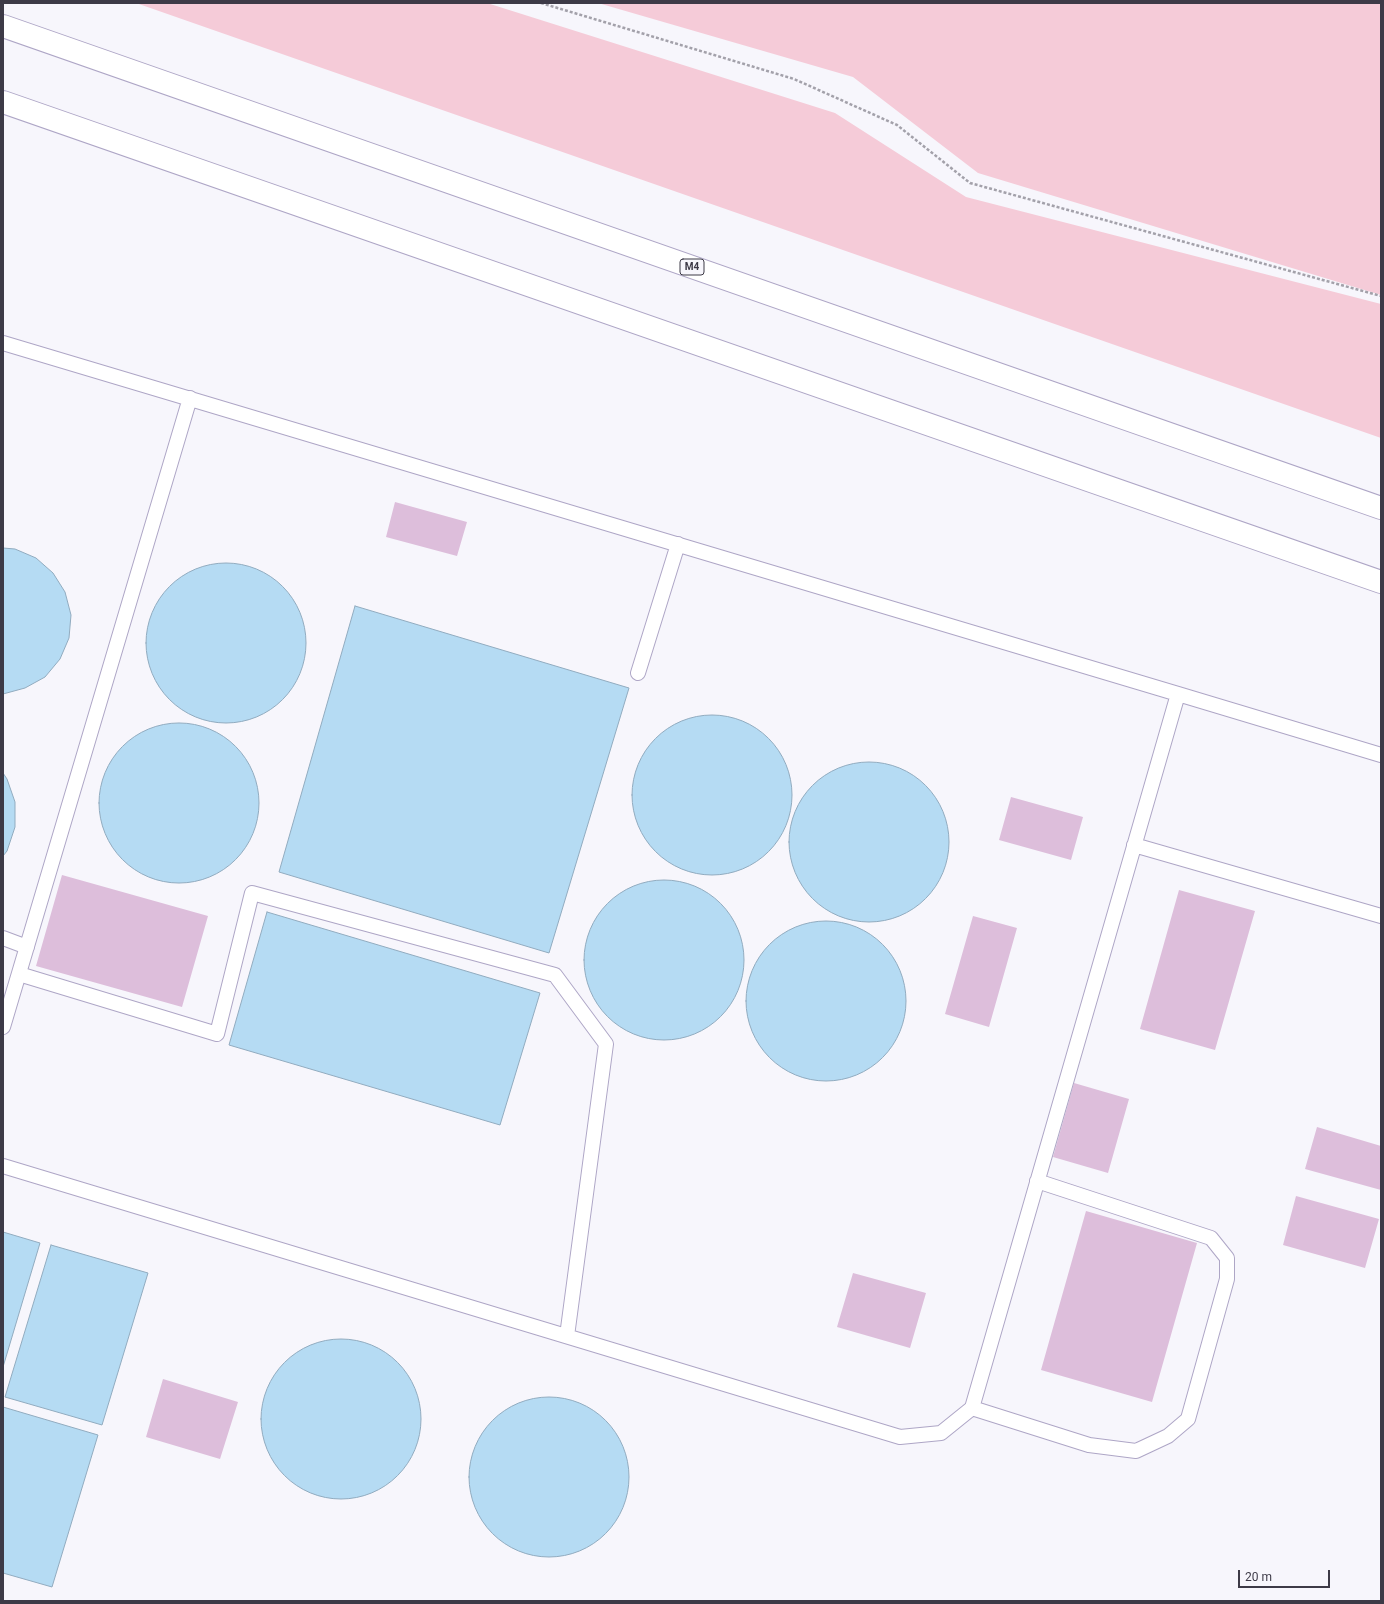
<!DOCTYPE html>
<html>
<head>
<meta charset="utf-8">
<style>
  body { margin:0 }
  #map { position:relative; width:1384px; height:1604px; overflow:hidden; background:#f7f6fc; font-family:Roboto,sans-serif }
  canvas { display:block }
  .frame { position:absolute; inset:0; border:4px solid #3d3a47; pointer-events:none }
  .scale { position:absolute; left:1238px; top:1570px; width:92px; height:18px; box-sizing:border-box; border:2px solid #3d3a47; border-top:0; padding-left:5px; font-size:12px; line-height:14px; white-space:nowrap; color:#3d3a47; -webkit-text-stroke:3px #f7f6fc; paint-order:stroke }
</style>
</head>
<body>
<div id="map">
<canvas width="1384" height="1604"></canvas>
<div class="frame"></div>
<div class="scale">20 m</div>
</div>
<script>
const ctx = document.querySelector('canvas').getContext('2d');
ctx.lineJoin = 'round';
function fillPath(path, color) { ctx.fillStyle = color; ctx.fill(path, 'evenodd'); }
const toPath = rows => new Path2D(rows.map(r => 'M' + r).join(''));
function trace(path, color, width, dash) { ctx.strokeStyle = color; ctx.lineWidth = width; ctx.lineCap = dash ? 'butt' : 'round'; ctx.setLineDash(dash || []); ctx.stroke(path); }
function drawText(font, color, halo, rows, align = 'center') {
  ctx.font = font + ' Roboto,sans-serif'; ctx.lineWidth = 4; ctx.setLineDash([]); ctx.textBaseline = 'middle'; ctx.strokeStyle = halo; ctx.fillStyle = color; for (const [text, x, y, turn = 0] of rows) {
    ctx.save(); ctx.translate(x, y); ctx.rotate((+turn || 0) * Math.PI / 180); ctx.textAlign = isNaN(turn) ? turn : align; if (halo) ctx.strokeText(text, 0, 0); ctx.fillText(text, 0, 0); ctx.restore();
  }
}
fillPath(toPath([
  [136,3,487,3,835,113,966,197,1381,304,1381,438],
  [598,3,1381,3,1381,295,978,173,853,77]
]), '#f5cbd8');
const water = toPath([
  [3,548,15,549,36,558,53,573,65,592,71,615,69,638,60,659,45,677,25,688,3,694,3,548],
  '146 643a80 80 0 1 1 160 0a80 80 0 1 1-160 0Z',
  [355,606,629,688,549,953,279,872,355,606],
  '632 795a80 80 0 1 1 160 0a80 80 0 1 1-160 0Z',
  '99 803a80 80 0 1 1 160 0a80 80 0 1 1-160 0Z',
  '789 842a80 80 0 1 1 160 0a80 80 0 1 1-160 0Z',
  [3,773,7,779,15,802,15,827,7,851,3,856,3,773],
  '584 960a80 80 0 1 1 160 0a80 80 0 1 1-160 0Z',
  [267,912,540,993,500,1125,229,1045,267,912],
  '746 1001a80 80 0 1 1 160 0a80 80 0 1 1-160 0Z',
  [3,1232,40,1243,3,1367,3,1232],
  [51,1245,148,1273,102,1425,5,1397,51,1245],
  '261 1419a80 80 0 1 1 160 0a80 80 0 1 1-160 0Z',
  '469 1477a80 80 0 1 1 160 0a80 80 0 1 1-160 0Z',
  [3,1407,98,1435,52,1587,3,1573,3,1407]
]);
fillPath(water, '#b5dbf3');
trace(water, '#91abbf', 1);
fillPath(toPath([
  [395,502,467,522,457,556,386,537],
  [1011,797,1083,817,1071,860,999,840],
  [62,875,208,916,182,1007,36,966],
  [1179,890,1255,911,1215,1050,1140,1029],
  [973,916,1017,928,989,1027,945,1014],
  [1074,1083,1129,1099,1108,1173,1053,1157],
  [1317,1127,1381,1146,1381,1190,1305,1169],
  [1296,1196,1379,1219,1365,1268,1283,1245],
  [1086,1211,1197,1243,1152,1402,1041,1370],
  [853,1273,926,1293,910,1348,837,1327],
  [163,1379,238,1402,220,1459,146,1437]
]), '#ddbedb');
const lane = toPath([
  [3,343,1178,694],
  [638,673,678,544],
  [1134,845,1381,916],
  [3,938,27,947],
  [19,974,217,1034,252,893,555,975,606,1044,567,1336],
  [3,1027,190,398],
  [3,1166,900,1437,941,1433,972,1408,1178,694,1381,755],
  [972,1408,1089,1445,1136,1451,1168,1436,1188,1419,1227,1279,1227,1258,1211,1238,1037,1181]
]);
const highway = toPath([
  [3,26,1381,508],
  [3,102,1381,582]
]);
trace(lane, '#aea6c6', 16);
trace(highway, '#aea6c6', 24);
trace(toPath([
  [541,3,794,79,897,125,970,183,1381,296]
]), '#a3a1aa', 2.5, [3, 2]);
trace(lane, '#fff', 14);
trace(highway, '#fff', 22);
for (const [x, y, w] of [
  [692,267,24]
]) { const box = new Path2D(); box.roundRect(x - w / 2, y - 8, w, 16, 3); ctx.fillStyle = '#f7f6fc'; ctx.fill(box); trace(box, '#3d3a47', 1); }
drawText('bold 10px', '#3d3a47', null, [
  ["M4",692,267]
]);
</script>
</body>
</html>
